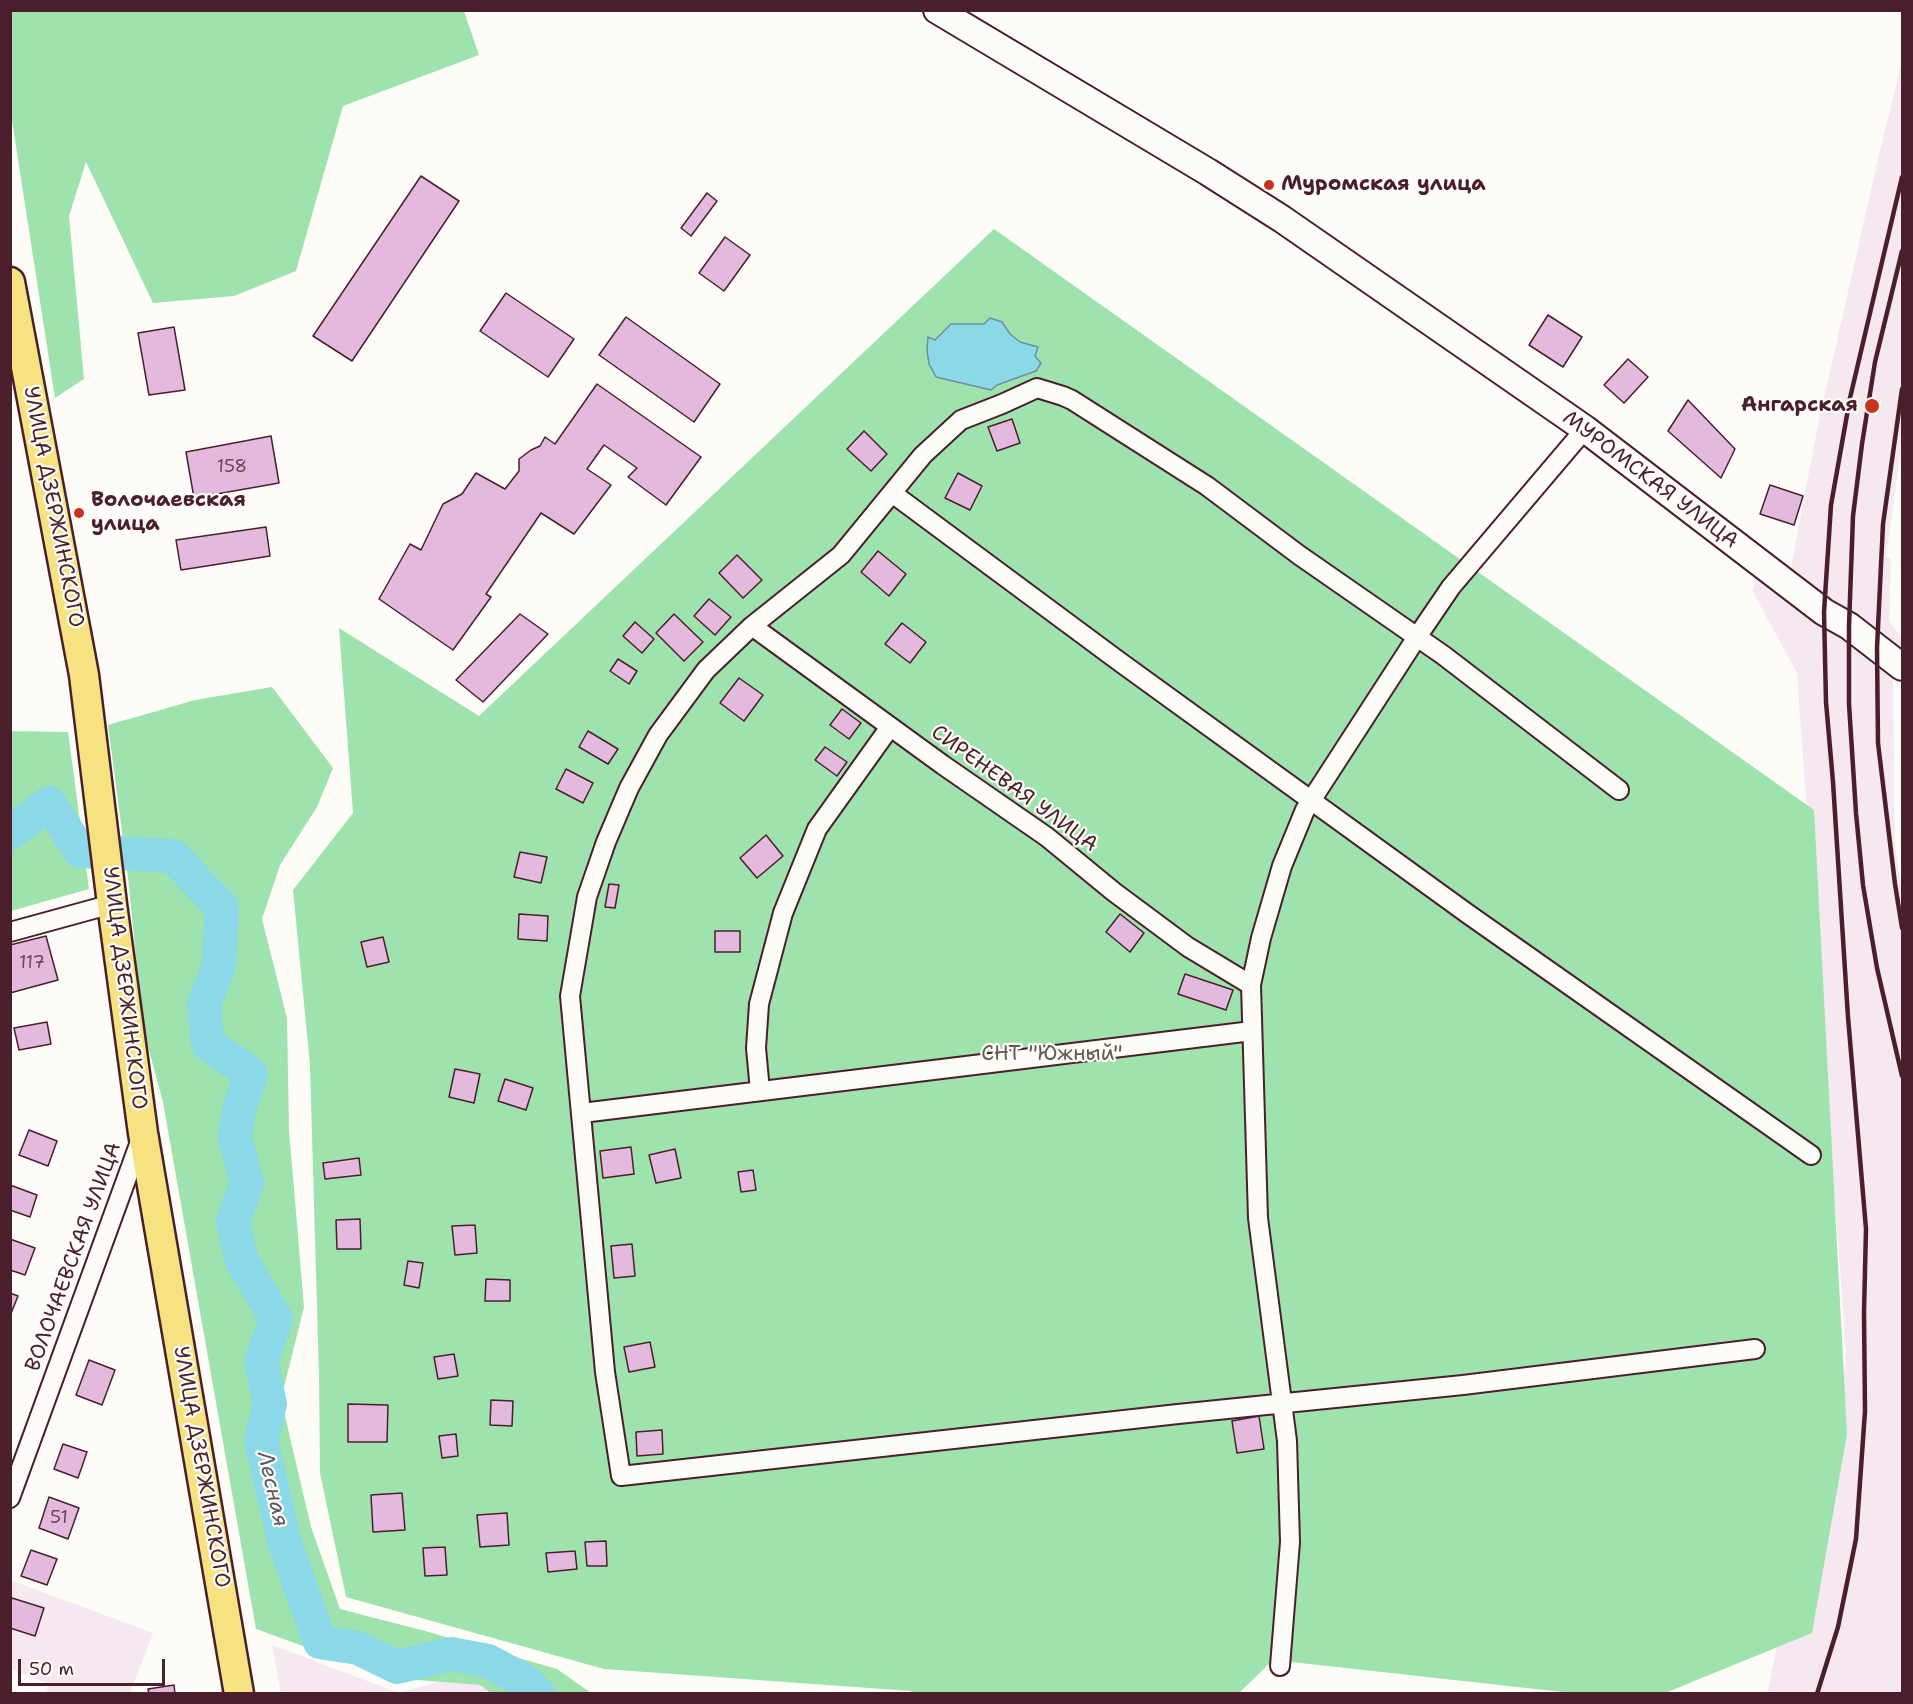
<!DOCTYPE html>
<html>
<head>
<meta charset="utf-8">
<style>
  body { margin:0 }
  #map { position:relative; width:1913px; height:1704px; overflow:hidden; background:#fdfcf7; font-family:"Shantell Sans",sans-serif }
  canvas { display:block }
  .frame { position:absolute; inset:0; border:12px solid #4a1f2b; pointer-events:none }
  .scale { position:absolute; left:18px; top:1659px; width:147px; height:27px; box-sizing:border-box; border:3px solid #4a1f2b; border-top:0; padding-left:8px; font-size:18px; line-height:21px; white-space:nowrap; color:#4a1f2b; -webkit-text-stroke:4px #fdfcf7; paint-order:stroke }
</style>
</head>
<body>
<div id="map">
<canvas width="1913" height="1704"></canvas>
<div class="frame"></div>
<div class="scale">50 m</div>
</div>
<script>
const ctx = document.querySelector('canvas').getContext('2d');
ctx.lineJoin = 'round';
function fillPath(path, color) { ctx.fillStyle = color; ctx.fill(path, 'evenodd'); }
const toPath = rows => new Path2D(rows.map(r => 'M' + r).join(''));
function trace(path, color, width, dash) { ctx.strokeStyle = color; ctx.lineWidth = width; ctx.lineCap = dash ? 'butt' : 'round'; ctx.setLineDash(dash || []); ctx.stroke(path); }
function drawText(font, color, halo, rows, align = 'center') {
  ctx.font = font + ' "Shantell Sans",sans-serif'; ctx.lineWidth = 4.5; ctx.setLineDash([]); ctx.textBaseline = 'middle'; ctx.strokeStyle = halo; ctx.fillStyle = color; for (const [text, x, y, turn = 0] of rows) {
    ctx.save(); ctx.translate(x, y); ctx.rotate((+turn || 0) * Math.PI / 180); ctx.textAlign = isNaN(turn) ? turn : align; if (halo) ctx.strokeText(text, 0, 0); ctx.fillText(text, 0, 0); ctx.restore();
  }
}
fillPath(toPath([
  [1902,61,1902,444,1886,556,1891,558,1889,621,1902,638,1902,660,1788,583,1819,420,1876,168],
  [1757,579,1786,595,1893,673,1895,846,1902,894,1902,1693,1767,1693,1779,1638,1830,1525,1846,1352,1797,673,1752,590],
  [10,1580,153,1633,130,1693,46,1693,49,1684,11,1669],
  [272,1645,399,1693,475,1671,521,1693,281,1693]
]), '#f6e8f0');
fillPath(toPath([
  [38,10,464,11,479,55,343,106,296,271,234,296,153,303,86,162,69,216,84,379,55,398,11,114,11,11],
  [994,229,1814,810,1847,1434,1812,1633,1665,1693,1572,1693,1273,1660,1239,1693,912,1694,911,1691,604,1669,346,1597,320,1473,319,1376,310,1065,293,890,353,813,339,628,479,716],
  [272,687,333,768,317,807,280,865,262,919,287,1018,289,1130,304,1307,281,1399,311,1527,340,1609,425,1631,557,1669,591,1693,491,1693,480,1685,392,1678,256,1629,163,1102,143,1028,128,877,108,725,195,700],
  [11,731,68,732,89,889,11,911]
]), '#9ee2ae');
const water = toPath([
  [990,318,1002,322,1010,334,1020,342,1038,347,1035,356,1041,363,1036,371,997,385,991,390,936,377,929,364,927,350,928,337,935,340,951,324,984,324,990,318]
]);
fillPath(water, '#8ad8e8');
trace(water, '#708e9c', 1.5);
trace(toPath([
  [10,833,49,803,80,851,173,856,222,908,219,964,204,1005,208,1044,251,1074,239,1110,235,1138,247,1183,233,1220,241,1259,276,1319,261,1361,270,1404,261,1441,285,1543,320,1642,358,1648,397,1667,451,1654,488,1661,525,1681,538,1694]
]), '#8ad8e8', 34);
const building = toPath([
  [421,176,459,201,352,361,313,336,421,176],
  [707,193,717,201,691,236,681,228,707,193],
  [725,237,750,255,724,291,699,273,725,237],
  [506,293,574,339,548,377,480,331,506,293],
  [1548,315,1582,337,1563,367,1529,345,1548,315],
  [626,317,720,384,694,422,599,355,626,317],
  [174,327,185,390,149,395,138,333,174,327],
  [1628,359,1648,377,1624,403,1604,385,1628,359],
  [597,384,701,457,666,505,628,477,637,468,604,445,587,469,611,485,574,534,541,513,486,594,491,597,453,650,379,599,410,544,421,550,443,504,462,494,476,473,505,489,519,471,519,459,531,450,540,446,545,437,555,444,597,384],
  [1688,400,1735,449,1721,478,1668,431,1688,400],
  [1012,419,1020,443,997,451,988,427,1012,419],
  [864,431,887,454,871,471,847,449,864,431],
  [271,436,279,483,194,498,186,452,271,436],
  [958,473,982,486,970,510,945,498,958,473],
  [1770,485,1803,496,1794,525,1760,514,1770,485],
  [266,527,270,556,181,570,176,540,266,527],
  [878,551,906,574,889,596,861,572,878,551],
  [737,555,762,580,743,598,719,573,737,555],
  [709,599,731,617,715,635,694,616,709,599],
  [520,614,548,634,483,702,456,680,520,614],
  [674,614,703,642,684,661,656,633,674,614],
  [635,622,654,639,642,653,623,636,635,622],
  [902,623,926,642,910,663,885,644,902,623],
  [618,659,637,671,629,684,610,671,618,659],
  [739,678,763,695,744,721,720,703,739,678],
  [842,709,861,723,849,739,830,725,842,709],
  [588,731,618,749,608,764,579,747,588,731],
  [825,747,847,762,837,776,815,760,825,747],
  [566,769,593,783,583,803,556,789,566,769],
  [766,835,783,856,757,878,740,858,766,835],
  [520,852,547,857,541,883,514,877,520,852],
  [609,884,619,885,615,908,605,907,609,884],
  [519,914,548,916,547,941,518,939,519,914],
  [1120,914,1144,933,1130,952,1106,932,1120,914],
  [715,931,740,931,740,952,715,952,715,931],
  [46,936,58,980,10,993,10,945,46,936],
  [383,937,389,962,367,967,361,942,383,937],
  [1185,974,1233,990,1226,1010,1178,994,1185,974],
  [47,1022,51,1044,19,1050,14,1028,47,1022],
  [455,1069,480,1074,474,1103,449,1097,455,1069],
  [505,1079,533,1088,526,1110,498,1101,505,1079],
  [29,1130,57,1141,48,1166,19,1155,29,1130],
  [631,1147,634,1174,603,1178,600,1151,631,1147],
  [675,1149,681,1178,656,1183,649,1155,675,1149],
  [359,1158,361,1175,325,1179,323,1163,359,1158],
  [753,1170,756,1190,741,1192,738,1172,753,1170],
  [10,1185,37,1195,30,1217,10,1210,10,1185],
  [360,1219,361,1249,337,1249,336,1220,360,1219],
  [475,1225,477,1253,455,1255,452,1226,475,1225],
  [10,1239,35,1248,25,1275,10,1270,10,1239],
  [632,1244,635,1276,614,1278,611,1246,632,1244],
  [408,1261,423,1263,419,1288,404,1285,408,1261],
  [486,1279,510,1280,510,1301,485,1301,486,1279],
  [10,1293,18,1296,10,1316,10,1293],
  [650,1342,655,1367,629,1372,624,1347,650,1342],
  [454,1354,458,1376,438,1379,434,1357,454,1354],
  [89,1360,115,1370,102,1405,76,1395,89,1360],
  [491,1400,513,1401,512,1426,490,1425,491,1400],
  [348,1404,388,1405,387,1442,348,1442,348,1404],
  [1259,1416,1264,1449,1237,1453,1232,1421,1259,1416],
  [662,1430,663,1454,637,1456,636,1432,662,1430],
  [456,1434,458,1456,442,1458,439,1436,456,1434],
  [63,1444,87,1452,78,1478,54,1469,63,1444],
  [402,1493,405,1530,373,1532,371,1495,402,1493],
  [49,1497,79,1508,68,1539,39,1528,49,1497],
  [507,1513,509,1545,480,1547,477,1515,507,1513],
  [606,1541,607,1566,587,1566,585,1542,606,1541],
  [445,1547,447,1575,425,1576,423,1548,445,1547],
  [31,1550,57,1559,47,1585,21,1576,31,1550],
  [575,1551,577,1569,548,1572,546,1553,575,1551],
  [12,1598,44,1608,35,1636,10,1628,10,1604,12,1598],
  [174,1685,175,1694,149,1694,148,1689,174,1685]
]);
fillPath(building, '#e4b9de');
trace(building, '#4a1f2b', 1.5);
const minor = toPath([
  [892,493,1120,662,1468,914,1811,1155],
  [752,626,943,765,1047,837,1114,892,1188,947,1251,985],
  [1619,790,1443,655,1299,555,1207,486,1072,400,1063,396,1037,388,1002,404,961,420,923,455,841,555,752,626,706,670,658,735,629,788,606,842,587,897,570,996,605,1372,621,1476,1178,1414,1463,1385,1755,1349],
  [10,932,112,904],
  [760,1091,756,1048,759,1004,783,913,817,829,890,727],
  [582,1113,1252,1031],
  [10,1498,141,1139],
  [1280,1666,1290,1542,1287,1441,1258,1218,1251,985,1261,938,1282,866,1305,810,1417,637,1451,587,1585,429]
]);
const secondary = toPath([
  [937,10,1208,172,1282,219,1585,429,1824,612,1849,626,1902,667]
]);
const primary = toPath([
  [10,282,84,675,112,904,143,1133,239,1694]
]);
trace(minor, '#4a1f2b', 22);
trace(secondary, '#4a1f2b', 30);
trace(primary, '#4a1f2b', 33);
trace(minor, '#fdfcf7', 18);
trace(secondary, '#fdfcf7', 26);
trace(primary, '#f7e281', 28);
trace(toPath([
  [1902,251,1875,362,1862,444,1853,516,1849,626,1849,704,1856,813,1863,885,1877,968,1902,1076],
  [1902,389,1883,524,1877,648,1878,743,1895,884,1902,928],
  [1817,1694,1838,1627,1856,1539,1865,1411,1864,1312,1866,1229,1848,1017,1833,782,1826,702,1824,612,1831,505,1850,398,1902,177]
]), '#4a1f2b', 4.5);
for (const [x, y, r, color] of [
  [1269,185,6,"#c8321e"],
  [1872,406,8,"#c8321e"],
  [79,513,6,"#c8321e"]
]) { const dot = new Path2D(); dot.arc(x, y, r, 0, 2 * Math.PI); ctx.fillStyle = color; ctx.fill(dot); trace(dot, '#fdfcf7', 2); }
drawText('18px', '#704658', null, [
  ["158",232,467],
  ["117",32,963],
  ["51",59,1518]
]);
drawText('bold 21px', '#4a1f2b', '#fdfcf7', [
  ["Муромская улица",1281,185],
  ["Ангарская",1858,406,"right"],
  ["Волочаевская",91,501],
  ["улица",91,525]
], 'left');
drawText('21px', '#4a1f2b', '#fdfcf7', [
  ["МУРОМСКАЯ УЛИЦА",1650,480,37],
  ["УЛИЦА ДЗЕРЖИНСКОГО",53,507,79],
  ["СИРЕНЕВАЯ УЛИЦА",1014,789,36],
  ["УЛИЦА ДЗЕРЖИНСКОГО",124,988,83],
  ["ВОЛОЧАЕВСКАЯ УЛИЦА",74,1257,-70],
  ["УЛИЦА ДЗЕРЖИНСКОГО",201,1467,80]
]);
drawText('21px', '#635a52', '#fdfcf7', [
  ["СНТ \"Южный\"",1052,1055]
]);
drawText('italic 22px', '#5d5664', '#fdfcf7', [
  ["Лесная",272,1489,77]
]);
</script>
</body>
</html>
